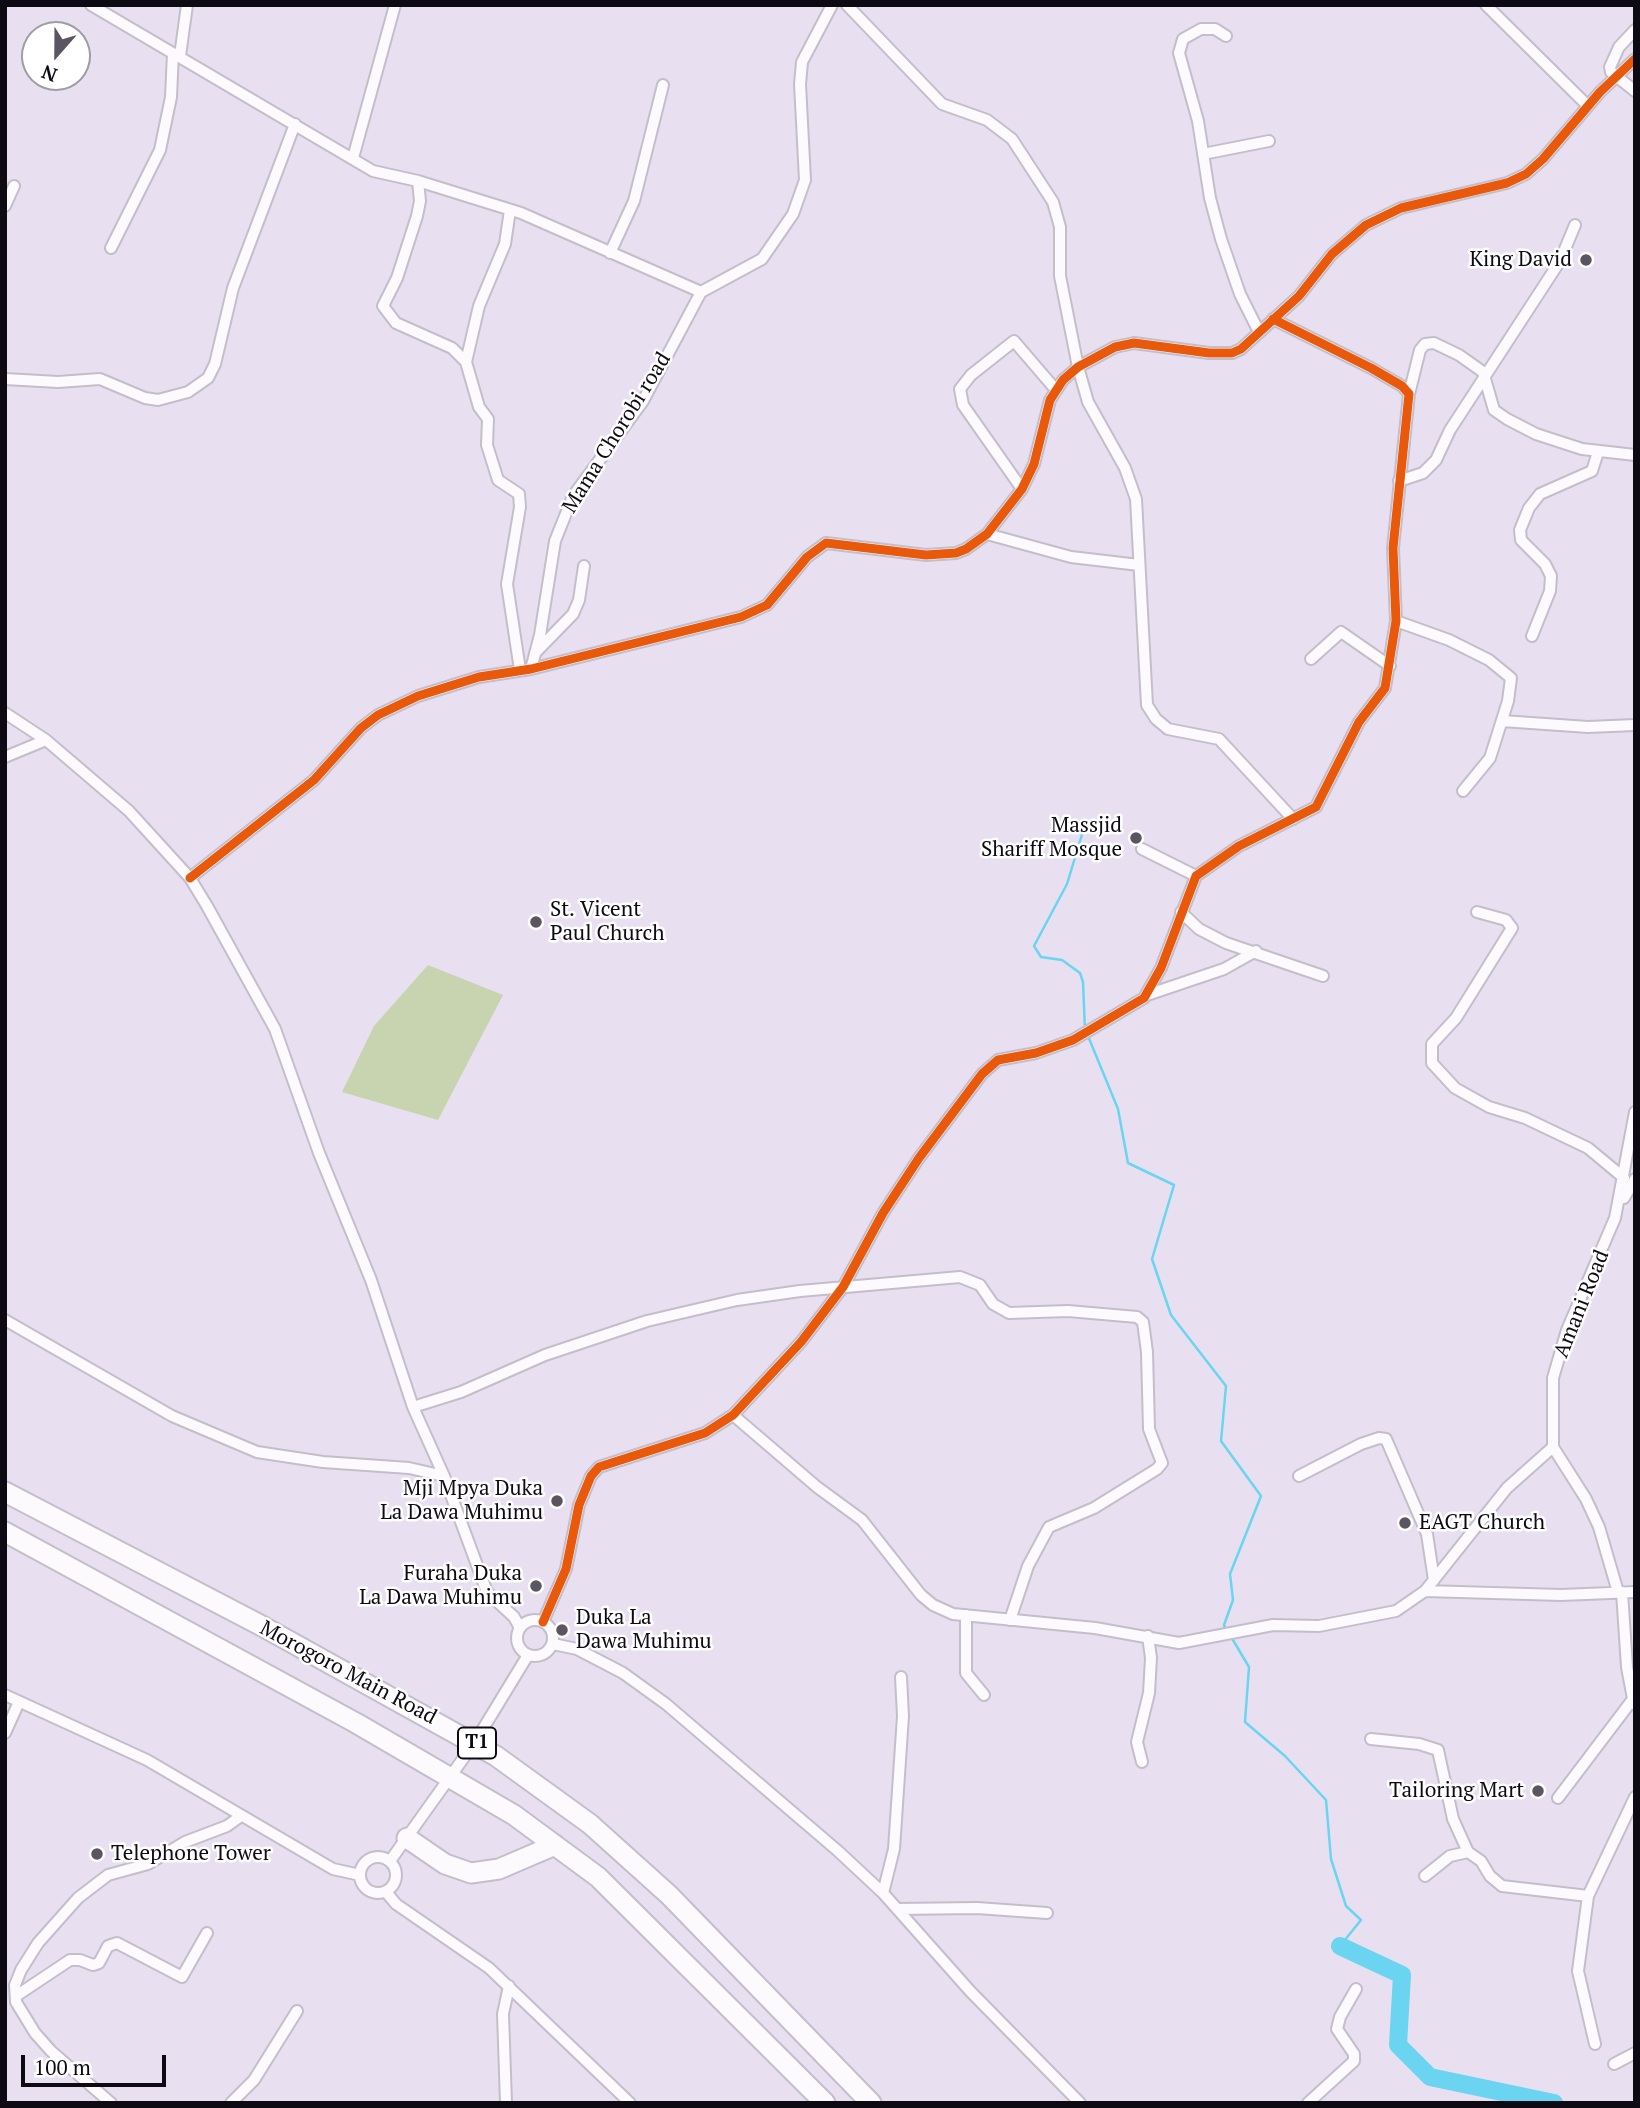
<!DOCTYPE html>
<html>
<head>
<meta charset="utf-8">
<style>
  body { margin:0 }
  #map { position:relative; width:1640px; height:2108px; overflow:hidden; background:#e8e0f1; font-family:"PT Serif",serif }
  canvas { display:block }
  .frame { position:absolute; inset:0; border:7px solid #0e0a13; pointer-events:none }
  .north { position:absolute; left:21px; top:21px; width:70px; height:70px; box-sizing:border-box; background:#fff; border:2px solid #9f9da1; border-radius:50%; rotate:201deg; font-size:19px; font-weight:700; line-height:28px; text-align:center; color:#0e0a13 }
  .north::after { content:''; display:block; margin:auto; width:24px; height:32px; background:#5a5561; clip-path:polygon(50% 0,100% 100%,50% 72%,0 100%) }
  .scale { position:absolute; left:21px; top:2055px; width:145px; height:32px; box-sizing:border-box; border:4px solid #0e0a13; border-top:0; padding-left:9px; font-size:21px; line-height:24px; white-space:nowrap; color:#0e0a13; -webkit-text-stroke:5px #fff; paint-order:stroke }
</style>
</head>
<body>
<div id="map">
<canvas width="1640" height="2108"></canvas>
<div class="frame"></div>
<div class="north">N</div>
<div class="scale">100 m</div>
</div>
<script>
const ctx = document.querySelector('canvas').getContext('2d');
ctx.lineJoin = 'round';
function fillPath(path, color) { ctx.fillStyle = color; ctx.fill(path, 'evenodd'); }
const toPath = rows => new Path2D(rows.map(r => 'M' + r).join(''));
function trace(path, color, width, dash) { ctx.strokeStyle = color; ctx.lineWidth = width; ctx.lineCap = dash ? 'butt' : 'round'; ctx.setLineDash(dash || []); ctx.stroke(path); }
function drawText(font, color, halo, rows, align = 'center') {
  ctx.font = font + ' "PT Serif",serif'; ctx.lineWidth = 5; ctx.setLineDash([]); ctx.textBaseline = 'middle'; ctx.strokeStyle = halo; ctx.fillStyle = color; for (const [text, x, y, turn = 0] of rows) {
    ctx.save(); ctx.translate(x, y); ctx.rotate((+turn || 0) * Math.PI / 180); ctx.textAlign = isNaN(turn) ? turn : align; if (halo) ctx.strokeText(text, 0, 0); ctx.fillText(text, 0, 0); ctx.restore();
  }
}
fillPath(toPath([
  [428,965,503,995,438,1120,342,1092,374,1026]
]), '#c8d3af');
trace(toPath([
  [1084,828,1067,884,1034,946,1041,957,1062,960,1080,973,1083,982,1085,1030],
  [1088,1036,1118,1109,1128,1163,1174,1185,1152,1259,1171,1315,1226,1386,1221,1441,1261,1496,1230,1574,1233,1600,1224,1625,1226,1630],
  [1230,1635,1249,1667,1245,1722,1285,1756,1326,1800,1331,1859,1346,1906,1361,1920,1340,1946]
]), '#6bd4f0', 2.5);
trace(toPath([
  [1340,1946,1402,1975,1398,2045,1430,2077,1554,2103]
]), '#6bd4f0', 18);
const minor = toPath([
  [91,5,373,171,418,181,521,213,701,292],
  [847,5,942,104,987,120,1012,139,1053,202,1060,227,1060,276,1078,367,1088,402,1125,468,1136,499,1147,705,1156,719,1168,729,1219,739,1293,819],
  [1486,5,1588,106],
  [1635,30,1619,47,1610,67,1611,72,1635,91],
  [1226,36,1215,29,1201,29,1183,39,1179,53,1198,121,1210,198,1221,239,1240,294,1259,332],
  [180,56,187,5],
  [1203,154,1269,141],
  [353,158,395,5],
  [418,181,420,201,417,216,397,278,383,306,396,323,452,348,466,362,479,407,488,419,487,445,498,480,519,494,520,507,507,584,520,670],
  [5,206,14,186],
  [111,248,160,150,171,97,173,53],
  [610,253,634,201,663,85],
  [466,362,479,306,505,244,510,210],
  [5,379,58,382,100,379,145,398,158,400,188,392,208,378,215,364,233,288,295,124],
  [1409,394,1420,350,1425,344,1434,343,1459,355,1483,372,1494,410,1507,419,1536,434,1582,449,1635,455],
  [1399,481,1423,473,1436,460,1450,430,1560,261,1575,225],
  [1022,489,963,405,960,389,971,375,1014,341,1056,390],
  [987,534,1071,557,1139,565],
  [1396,621,1449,640,1489,660,1511,678,1508,701,1490,758,1463,791],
  [1532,636,1550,591,1551,576,1545,564,1521,540,1520,530,1529,508,1540,494,1592,471,1598,452],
  [535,653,573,614,579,600,584,566],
  [1311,659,1341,632,1390,666],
  [531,669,540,635,555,541,573,496,643,401,701,292,762,259,793,214,805,180,800,84,802,62,832,5],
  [5,713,46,740,129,811,190,878,207,906,275,1029,319,1153,371,1280,413,1407,444,1476,487,1592,514,1617,520,1628],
  [1502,721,1588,727,1635,725],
  [5,757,46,740],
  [1142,849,1196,876],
  [190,878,314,780,361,728,378,715,418,696,479,677,531,669,741,617,767,605,807,557,826,543,926,555,956,553,966,549,987,534,1022,489,1034,464,1050,400,1063,380,1078,367,1115,347,1134,343,1209,353,1232,353,1241,349,1299,296,1332,254,1366,225,1401,208,1507,183,1526,174,1543,159,1600,92,1635,59],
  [1181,912,1199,929,1226,943,1323,976],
  [1477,912,1506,920,1512,928,1456,1018,1432,1044,1432,1063,1455,1088,1489,1107,1525,1118,1588,1148,1624,1178],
  [1147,995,1224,969,1256,951],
  [1624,1198,1635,1179],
  [5,1320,172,1416,257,1452,323,1462,409,1468,444,1476],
  [413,1407,461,1392,545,1355,647,1321,737,1300,800,1291,960,1277,980,1285,993,1304,1009,1313,1068,1311,1137,1317,1143,1322,1147,1352,1149,1429,1162,1463,1157,1469,1094,1508,1049,1527,1028,1566,1010,1620],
  [733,1415,817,1487,862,1520,921,1595,933,1605,953,1614,1095,1628,1179,1643,1273,1625,1319,1626,1396,1611,1425,1591,1507,1488,1553,1447,1553,1378,1567,1330,1615,1218,1635,1112],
  [1553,1447,1586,1499,1599,1527,1618,1592],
  [1299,1476,1361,1444,1379,1438,1386,1439,1427,1534,1434,1580],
  [1425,1591,1561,1595,1635,1592],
  [1622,1592,1627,1667,1634,1704],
  [966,1615,966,1673,984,1695],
  '517 1638a18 18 0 1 1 36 0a18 18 0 1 1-36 0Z',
  [543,1622,566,1569,579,1505,591,1476,599,1467,705,1433,733,1415,801,1342,843,1287,883,1213,919,1158,982,1074,998,1060,1036,1053,1073,1040,1144,998,1161,968,1196,876,1239,846,1316,807,1359,722,1385,688,1396,621,1393,548,1409,394,1402,386,1371,368,1273,319],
  [553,1644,577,1649,623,1673,666,1704,838,1851,883,1893,970,1991,1080,2103],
  [5,1695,147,1760,333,1869,360,1875],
  [5,1733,19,1702],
  [1371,1739,1419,1744,1438,1750,1453,1819,1468,1852],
  [1142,1762,1137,1742,1149,1693,1151,1658,1148,1636],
  [1558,1798,1633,1699],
  '360 1875a18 18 0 1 1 36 0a18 18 0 1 1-36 0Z',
  [390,1861,475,1742,528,1655],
  [1425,1876,1450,1856,1468,1852,1481,1861,1490,1876,1502,1886,1588,1896],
  [386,1892,396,1904,489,1968,630,2103],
  [883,1893,894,1849,903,1716,901,1677],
  [897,1909,977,1908,1047,1913],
  [16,1996,70,1960,80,1960,93,1965,99,1963,108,1946,117,1943,182,1977,207,1933],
  [1595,2044,1578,1971,1588,1896,1635,1797],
  [1614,2064,1635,2053],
  [111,2103,51,2051,35,2033,16,2002,15,1985,21,1970,38,1943,78,1898,108,1875,148,1864,185,1842,227,1826,241,1816],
  [231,2103,254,2080,297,2011],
  [506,2103,503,2014,509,1986],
  [1308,2103,1354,2061,1354,2054,1337,2029,1340,2017,1356,1989]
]);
const trunk = toPath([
  [5,1492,262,1626,496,1756,590,1824,669,1895,871,2103],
  [5,1532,356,1723,514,1815,598,1877,825,2103],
  [407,1838,445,1864,471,1873,499,1869,555,1845]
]);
trace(minor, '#c3beca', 14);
trace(trunk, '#c3beca', 23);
trace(minor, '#fcfafd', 10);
trace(trunk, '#fcfafd', 19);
trace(toPath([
  [190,878,314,780,361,728,378,715,418,696,479,677,531,669,741,617,767,605,807,557,826,543,926,555,956,553,966,549,987,534,1022,489,1034,464,1050,400,1063,380,1078,367,1115,347,1134,343,1209,353,1232,353,1241,349,1299,296,1332,254,1366,225,1401,208,1507,183,1526,174,1543,159,1600,92,1635,59],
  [543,1622,566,1569,579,1505,591,1476,599,1467,705,1433,733,1415,801,1342,843,1287,883,1213,919,1158,982,1074,998,1060,1036,1053,1073,1040,1144,998,1161,968,1196,876,1239,846,1316,807,1359,722,1385,688,1396,621,1393,548,1409,394,1402,386,1371,368,1273,319]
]), '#e8590c', 9);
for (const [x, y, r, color] of [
  [1586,260,7,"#5a5561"],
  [1136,838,7,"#5a5561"],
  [536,922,7,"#5a5561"],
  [557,1501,7,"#5a5561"],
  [1405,1523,7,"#5a5561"],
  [536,1586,7,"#5a5561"],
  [562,1630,7,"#5a5561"],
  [1538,1791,7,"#5a5561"],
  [97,1854,7,"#5a5561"]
]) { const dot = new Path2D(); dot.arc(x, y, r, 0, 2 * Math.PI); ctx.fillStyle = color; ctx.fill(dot); trace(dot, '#fff', 2.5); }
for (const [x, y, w] of [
  [477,1743,38]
]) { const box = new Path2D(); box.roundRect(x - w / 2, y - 15.5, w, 31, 5); ctx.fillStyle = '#fff'; ctx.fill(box); trace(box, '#0e0a13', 2); }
drawText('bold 19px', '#0e0a13', null, [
  ["T1",477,1743]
]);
drawText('21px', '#0e0a13', '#fff', [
  ["King David",1572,260],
  ["Massjid",1122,826],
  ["Shariff Mosque",1122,850],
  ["St. Vicent",550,910,"left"],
  ["Paul Church",550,934,"left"],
  ["Mji Mpya Duka",543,1489],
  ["La Dawa Muhimu",543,1513],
  ["EAGT Church",1419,1523,"left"],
  ["Furaha Duka",522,1574],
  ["La Dawa Muhimu",522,1598],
  ["Duka La",576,1618,"left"],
  ["Dawa Muhimu",576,1642,"left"],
  ["Tailoring Mart",1524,1791],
  ["Telephone Tower",111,1854,"left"]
], 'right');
drawText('21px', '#0e0a13', '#fff', [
  ["Mama Chorobi road",617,433,-58],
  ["Amani Road",1582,1304,-68],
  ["Morogoro Main Road",348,1673,28]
]);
</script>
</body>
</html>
